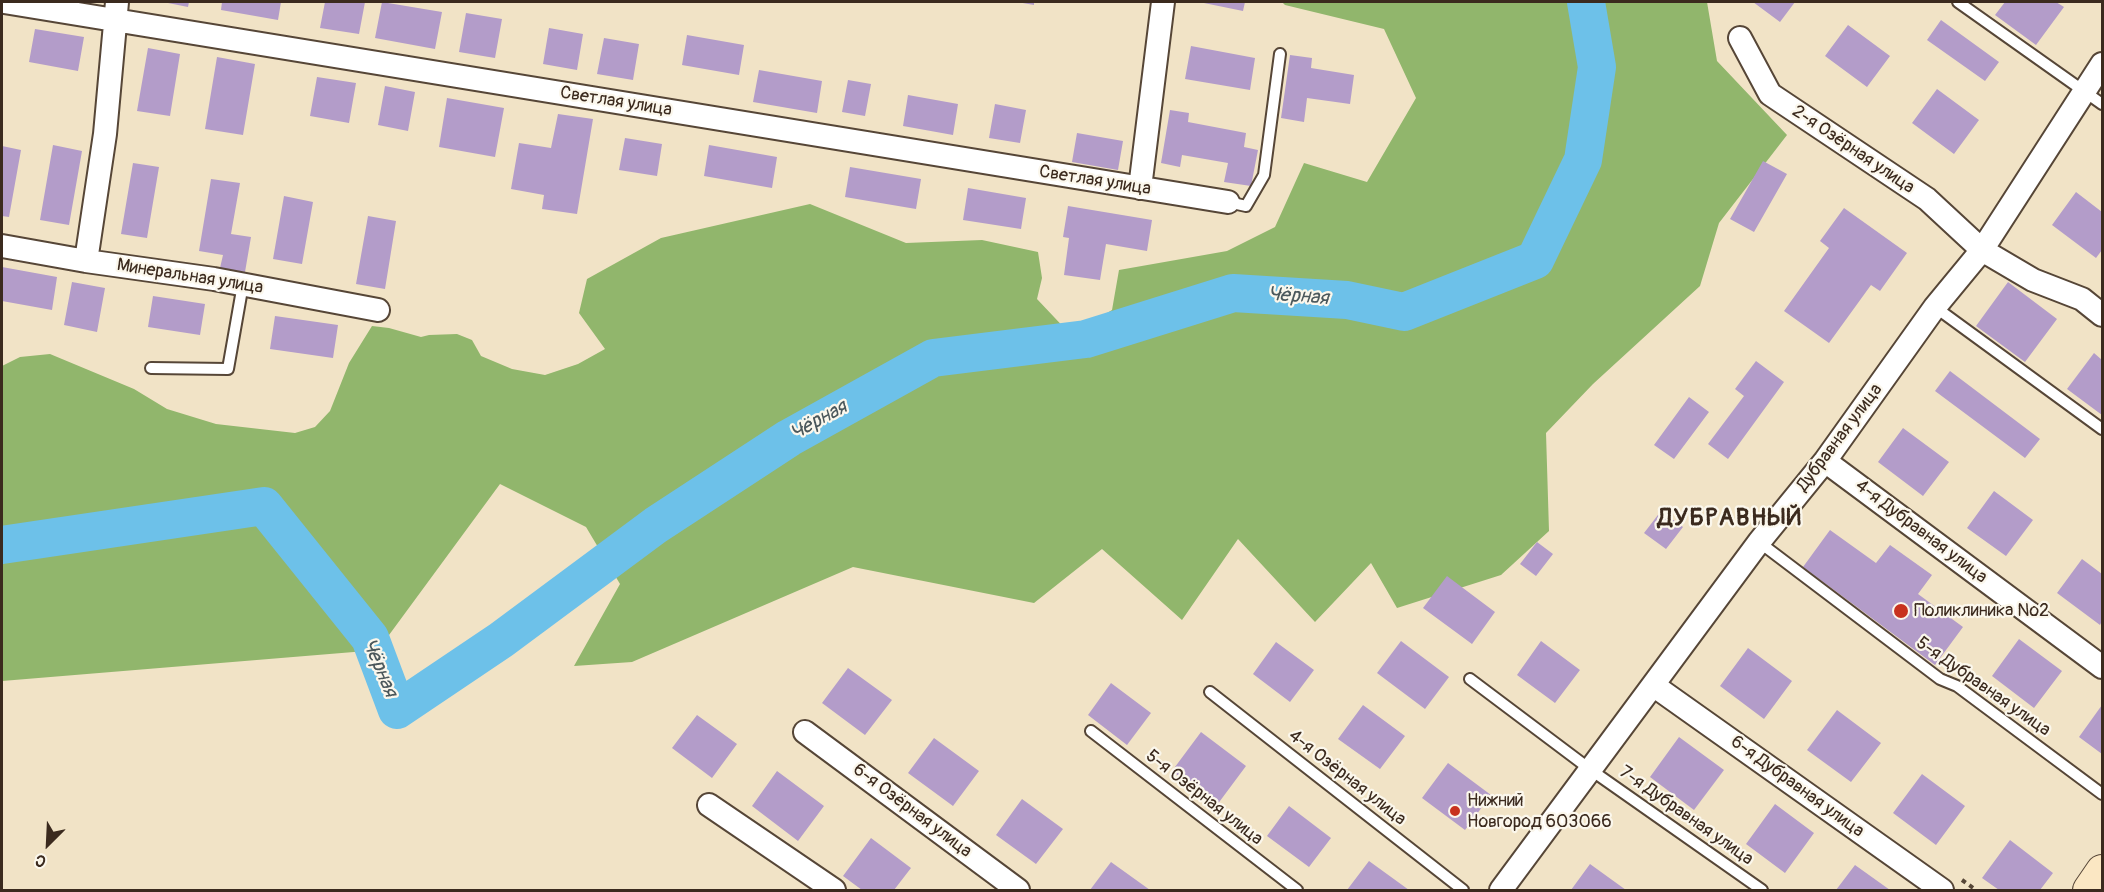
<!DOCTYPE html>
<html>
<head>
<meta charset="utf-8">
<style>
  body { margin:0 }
  #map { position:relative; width:2104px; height:892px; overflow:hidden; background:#f1e3c6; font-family:Pangolin,sans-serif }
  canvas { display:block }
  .frame { position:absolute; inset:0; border:3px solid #3b2a1e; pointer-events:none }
  .north { position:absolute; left:18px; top:814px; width:60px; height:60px; -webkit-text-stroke:4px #fbf7ec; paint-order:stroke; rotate:204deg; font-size:16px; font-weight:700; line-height:24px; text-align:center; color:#3b2a1e }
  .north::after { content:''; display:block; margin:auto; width:21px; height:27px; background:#3b2a1e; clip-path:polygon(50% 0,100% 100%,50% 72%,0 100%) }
</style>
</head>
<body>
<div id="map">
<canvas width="2104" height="892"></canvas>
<div class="frame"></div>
<div class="north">С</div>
</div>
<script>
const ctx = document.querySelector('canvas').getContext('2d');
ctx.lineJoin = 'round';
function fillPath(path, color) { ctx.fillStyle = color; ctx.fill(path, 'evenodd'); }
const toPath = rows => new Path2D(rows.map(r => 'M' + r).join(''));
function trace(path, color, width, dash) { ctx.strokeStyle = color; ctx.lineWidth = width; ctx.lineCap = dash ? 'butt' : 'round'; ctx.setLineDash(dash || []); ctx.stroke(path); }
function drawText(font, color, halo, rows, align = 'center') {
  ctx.font = font + ' Pangolin,sans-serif'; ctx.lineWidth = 4.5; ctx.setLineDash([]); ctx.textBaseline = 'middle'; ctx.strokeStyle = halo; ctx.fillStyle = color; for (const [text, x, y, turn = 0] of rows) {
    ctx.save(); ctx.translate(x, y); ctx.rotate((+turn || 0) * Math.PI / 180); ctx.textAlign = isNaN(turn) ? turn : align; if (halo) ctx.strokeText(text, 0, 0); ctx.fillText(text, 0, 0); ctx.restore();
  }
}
fillPath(toPath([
  [1282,2,1707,2,1717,61,1787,135,1719,223,1700,286,1593,384,1546,433,1549,531,1501,575,1397,608,1371,563,1315,622,1238,539,1182,620,1102,549,1034,603,853,567,632,662,574,666,620,584,586,527,500,484,378,650,2,681,2,366,20,357,50,354,134,389,167,409,216,424,295,433,315,427,330,411,349,363,372,326,389,328,421,337,429,335,457,334,472,340,481,356,512,369,545,375,578,364,605,349,579,313,587,279,661,238,810,204,906,243,982,240,1038,252,1042,278,1037,299,1071,335,1112,310,1119,270,1227,251,1275,227,1304,163,1367,182,1416,98,1384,29,1285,5]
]), '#91b66c');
trace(toPath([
  [2,545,264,506,370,638,397,710,501,640,656,525,789,438,933,358,1086,339,1233,293,1347,300,1404,312,1535,260,1583,160,1597,67,1586,2]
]), '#6dc1e9', 38);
fillPath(toPath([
  [163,2,189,2,188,7],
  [222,2,281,2,278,20,221,10],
  [325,2,365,2,359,34,320,28],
  [382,2,442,12,435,49,375,38],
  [1017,2,1034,2,1034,5],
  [1199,2,1245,2,1243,11],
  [1753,2,1795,2,1780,22],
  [2005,2,2056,2,2064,7,2036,45,1995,15],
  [466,13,502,19,495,58,459,52],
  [1941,20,1999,62,1985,81,1927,40],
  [1848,25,1890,56,1867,87,1825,56],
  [549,28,583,34,577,70,543,64],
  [35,29,84,37,78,71,29,62],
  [687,35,744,45,739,75,682,65],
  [604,38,639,44,633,80,597,74],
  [1191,46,1255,58,1250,90,1185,79],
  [148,48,180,54,170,116,137,111],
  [1290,55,1312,58,1311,68,1354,75,1350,104,1307,98,1304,122,1281,118],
  [217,57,255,64,243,135,205,129],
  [759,70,822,81,817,113,753,102],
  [317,77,356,83,349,123,310,116],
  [848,80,871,84,865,116,842,112],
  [385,86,415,92,408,131,378,125],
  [1937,89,1979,120,1954,154,1912,123],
  [908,95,958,104,953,135,903,126],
  [447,98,504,108,495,157,439,147],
  [995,104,1026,110,1020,143,989,138],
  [1170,110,1189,113,1188,122,1246,133,1244,147,1258,150,1251,186,1224,182,1228,163,1182,155,1180,167,1161,163],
  [558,114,593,119,577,214,542,209,544,195,511,189,519,143,551,148],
  [1077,133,1123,141,1118,170,1072,162],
  [625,138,662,144,657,176,619,170],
  [53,145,82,151,69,225,40,220],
  [709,145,777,157,772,188,704,176],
  [2,146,21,150,9,217,2,216],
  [1763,161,1787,174,1754,232,1730,219],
  [133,163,159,167,147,238,121,234],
  [850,167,921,179,916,209,845,197],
  [211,179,240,183,231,234,251,237,245,272,220,268,223,255,199,251],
  [968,188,1026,198,1021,229,963,220],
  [2076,192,2102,212,2102,250,2096,258,2052,225],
  [284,196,313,202,302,264,273,259],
  [1068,206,1152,220,1147,251,1106,244,1100,280,1064,275,1069,238,1063,237],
  [1844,208,1907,253,1880,291,1871,285,1829,343,1784,311,1829,248,1820,241],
  [368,216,396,221,385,289,356,284],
  [2,267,57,277,52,310,2,301],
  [72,282,105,288,97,332,64,325],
  [2008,282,2057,319,2025,362,1976,326],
  [153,296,205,304,200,335,148,327],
  [275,316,338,325,333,358,270,349],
  [2094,353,2102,360,2102,415,2067,389],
  [1756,361,1784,382,1728,459,1708,444,1744,396,1735,389],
  [1950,371,2040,439,2025,458,1935,391],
  [1689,397,1709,412,1674,459,1654,445],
  [1903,428,1949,462,1923,496,1878,462],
  [1994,491,2033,520,2006,556,1967,528],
  [1661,511,1683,527,1666,549,1644,533],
  [1830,530,1876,563,1890,545,1932,575,1918,594,1963,627,1935,665,1803,567],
  [1537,542,1553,554,1536,576,1520,564],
  [2082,559,2102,574,2102,621,2100,625,2057,593],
  [1447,576,1495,612,1472,644,1423,608],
  [2019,639,2062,671,2034,708,1992,676],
  [1401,641,1449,677,1425,709,1377,673],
  [1541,641,1580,670,1555,703,1517,675],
  [1276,642,1314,670,1290,702,1253,674],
  [1748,648,1792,681,1764,719,1720,686],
  [848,668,892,700,865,735,822,703],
  [1111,683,1151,713,1127,745,1088,715],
  [1363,705,1405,736,1380,769,1338,739],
  [2102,705,2102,754,2079,737],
  [1837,710,1881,743,1851,782,1807,750],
  [697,715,737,744,712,778,672,748],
  [1201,732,1246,766,1217,805,1172,771],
  [1679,737,1724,770,1694,810,1650,777],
  [934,738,979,771,953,806,908,773],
  [1448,763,1491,795,1465,830,1422,798],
  [777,771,824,806,798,841,752,806],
  [1922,774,1965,806,1936,845,1893,813],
  [1022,799,1063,829,1036,864,996,835],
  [1775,804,1814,833,1785,873,1746,844],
  [1289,806,1331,838,1309,867,1267,836],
  [871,838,911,868,894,890,862,890,843,876],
  [2010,840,2053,873,2040,890,1999,890,1982,878],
  [1369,861,1409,890,1347,890],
  [1111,862,1150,890,1090,890],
  [1590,864,1626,890,1571,890],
  [1855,865,1890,890,1836,890]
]), '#b39cc9');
const lane = toPath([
  [1958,2,2102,104],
  [1228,202,1246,206,1264,175,1280,54],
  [1935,307,2102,429],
  [151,368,228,369,243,284],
  [1759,542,1940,679,1957,686,2102,794],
  [1470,679,1591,770,1762,890],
  [1210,692,1463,890],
  [1091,731,1297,890]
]);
const street = toPath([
  [4,2,1228,202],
  [1740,38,1770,94,1927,199,1982,250,2033,280,2082,299,2102,315],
  [1140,188,1163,2],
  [2,246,86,261,214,279,378,310],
  [86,261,105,134,117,2],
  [1825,461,2102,667],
  [1653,685,1942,890],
  [805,732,1018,890],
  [709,805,834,890],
  [1501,890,1759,542,1825,461,1935,307,1982,250,2102,64]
]);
const secondary = toPath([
  [2089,890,2102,871]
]);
trace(lane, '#564637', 14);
trace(street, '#564637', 26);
trace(secondary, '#564637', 34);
trace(toPath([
  [1962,880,1976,890]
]), '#564637', 4, [4.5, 4.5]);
trace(lane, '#fff', 10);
trace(street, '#fff', 22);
trace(secondary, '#fbe7c3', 32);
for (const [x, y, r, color] of [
  [1901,611,8,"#c8321e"],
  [1455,811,6,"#c8321e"]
]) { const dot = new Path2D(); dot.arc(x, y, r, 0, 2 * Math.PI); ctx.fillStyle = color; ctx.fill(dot); trace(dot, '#fbf7ec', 2); }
drawText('18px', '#3b2a1e', '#fbf7ec', [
  ["Светлая улица",616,102,9],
  ["2-я Озёрная улица",1853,150,34],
  ["Светлая улица",1095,181,9],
  ["Минеральная улица",190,277,9],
  ["Дубравная улица",1840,438,-53],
  ["4-я Дубравная улица",1921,532,37],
  ["5-я Дубравная улица",1983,687,35],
  ["4-я Озёрная улица",1347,778,38],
  ["6-я Дубравная улица",1797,787,36],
  ["5-я Озёрная улица",1204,798,38],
  ["6-я Озёрная улица",912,811,37],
  ["7-я Дубравная улица",1686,816,35]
]);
drawText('18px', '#3b2a1e', '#fbf7ec', [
  ["Поликлиника №2",1914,611],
  ["Нижний",1467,801],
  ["Новгород 603066",1467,822]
], 'left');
drawText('italic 20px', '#4a575b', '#fbf7ec', [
  ["Чёрная",1298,297,4],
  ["Чёрная",819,421,-29],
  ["Чёрная",379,668,67]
]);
ctx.letterSpacing = '1.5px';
drawText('bold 24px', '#3b2a1e', '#fbf7ec', [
  ["ДУБРАВНЫЙ",1730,519]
]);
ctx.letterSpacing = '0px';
</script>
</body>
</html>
